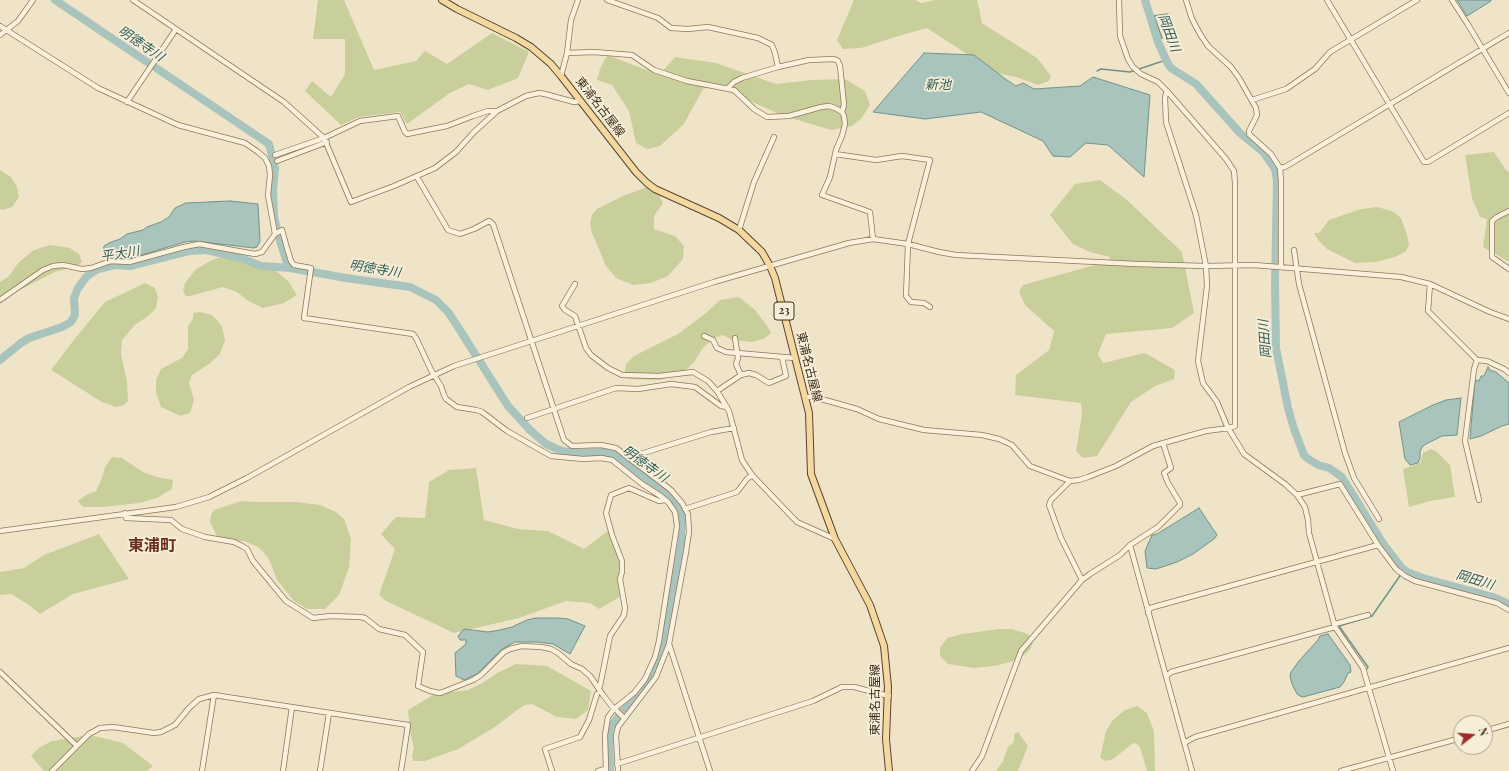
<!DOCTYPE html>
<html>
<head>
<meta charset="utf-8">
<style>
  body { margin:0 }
  #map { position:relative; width:1509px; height:771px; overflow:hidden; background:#f0e4c8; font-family:"Playfair Display",serif }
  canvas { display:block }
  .north { position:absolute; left:1453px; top:715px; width:40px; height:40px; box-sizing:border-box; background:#f7eed8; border:1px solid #ada18e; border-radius:50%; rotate:73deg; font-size:11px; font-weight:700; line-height:16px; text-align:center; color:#3d2e20 }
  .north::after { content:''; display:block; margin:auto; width:14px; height:18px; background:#9e2a2b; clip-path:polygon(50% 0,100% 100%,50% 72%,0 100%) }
</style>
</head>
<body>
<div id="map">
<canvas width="1509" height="771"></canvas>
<div class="north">N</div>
</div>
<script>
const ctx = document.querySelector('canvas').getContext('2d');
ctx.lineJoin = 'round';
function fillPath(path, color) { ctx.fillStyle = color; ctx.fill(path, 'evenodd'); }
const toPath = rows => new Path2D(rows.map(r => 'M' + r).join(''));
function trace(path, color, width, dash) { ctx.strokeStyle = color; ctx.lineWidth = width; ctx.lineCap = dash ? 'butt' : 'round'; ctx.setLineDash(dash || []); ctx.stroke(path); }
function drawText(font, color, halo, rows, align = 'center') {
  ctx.font = font + ' "Playfair Display","Noto Sans JP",serif'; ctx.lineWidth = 3.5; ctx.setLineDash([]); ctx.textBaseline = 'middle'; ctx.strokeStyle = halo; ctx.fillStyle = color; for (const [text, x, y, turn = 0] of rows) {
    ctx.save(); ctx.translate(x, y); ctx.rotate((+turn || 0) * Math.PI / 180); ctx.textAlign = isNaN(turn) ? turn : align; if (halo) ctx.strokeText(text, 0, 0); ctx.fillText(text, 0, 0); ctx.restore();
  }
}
fillPath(toPath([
  [318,0,344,0,374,70,416,61,425,51,447,64,492,33,529,52,518,78,488,90,469,84,450,93,407,124,400,112,359,117,341,125,305,91,312,81,331,97,345,74,345,39,313,39],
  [854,0,915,0,921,3,935,0,977,0,982,23,1037,58,1051,76,1049,81,1038,85,1016,77,996,73,927,28,895,37,861,48,843,49,837,40],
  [607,55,655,73,662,72,675,57,716,63,776,84,812,80,845,79,865,91,870,105,861,119,852,126,831,130,781,115,715,85,703,89,684,124,660,146,647,149,636,143,629,111,612,85,597,80,600,69],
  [1494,152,1506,170,1509,172,1509,262,1483,247,1487,219,1480,217,1472,198,1465,155],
  [0,170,11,177,17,187,19,197,12,207,3,210,0,209],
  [1100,180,1127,200,1182,252,1194,313,1172,328,1106,334,1098,354,1103,363,1145,353,1175,370,1174,379,1155,386,1131,402,1097,456,1083,458,1076,451,1082,414,1081,403,1015,395,1016,375,1049,350,1054,331,1025,305,1019,292,1023,285,1109,261,1110,257,1090,252,1073,244,1050,215,1075,184],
  [647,187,658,193,663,203,654,216,654,229,675,236,684,246,683,259,668,276,651,283,633,285,616,278,606,266,592,233,590,223,592,215,597,209,623,196],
  [1377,207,1392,211,1401,218,1407,235,1409,244,1406,251,1395,257,1376,262,1355,263,1327,249,1318,240,1314,233,1319,233,1329,220,1361,209],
  [50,245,70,248,79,254,82,262,77,266,55,272,0,300,0,282,8,277,19,262,34,250],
  [228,256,248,258,270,266,288,281,297,295,284,303,263,308,248,301,237,292,223,287,190,296,186,296,183,291,185,283,196,269,214,259],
  [145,283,155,288,158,298,156,308,148,316,135,325,122,340,121,354,127,382,128,401,124,405,116,407,102,402,51,370,73,341,105,302],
  [739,297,755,310,767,326,771,333,765,338,753,342,732,340,723,335,714,338,703,348,694,362,682,374,659,380,628,379,624,376,626,364,634,356,678,334,706,313,720,300],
  [200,312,212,315,222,326,225,340,220,354,209,364,192,375,189,383,194,400,190,413,180,416,161,407,156,393,156,380,161,369,182,358,188,349,188,326,193,319,193,313],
  [1431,449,1437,452,1450,465,1455,497,1430,501,1409,507,1403,469,1420,463,1423,453],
  [112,457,122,458,143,472,157,477,173,480,172,489,157,498,139,503,103,507,83,507,78,501,86,495,96,491,102,478,105,467],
  [476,468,484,520,518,529,548,531,584,549,609,530,624,563,621,585,623,595,599,609,590,603,566,601,519,618,454,633,386,601,379,595,395,549,381,534,396,517,425,518,429,482,449,470],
  [241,501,254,502,296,502,320,505,336,512,344,519,351,539,349,568,339,595,325,609,307,609,294,601,277,580,268,557,258,547,244,541,220,540,217,536,210,522,211,515,214,510],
  [99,534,129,579,73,594,40,614,29,605,11,594,0,595,0,572,24,568,44,555],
  [999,629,1012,629,1028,634,1034,639,1030,650,1018,660,994,666,974,668,948,664,940,656,940,648,947,638,962,634],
  [516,664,547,666,591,691,588,710,576,719,557,717,532,704,524,705,495,727,458,749,425,761,413,761,412,756,414,748,410,731,408,710,435,694,468,690,482,683,499,672],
  [1137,706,1147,713,1154,731,1155,771,1147,771,1140,747,1136,743,1132,744,1113,759,1106,761,1100,758,1106,731,1113,720,1125,710],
  [1018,732,1028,746,1018,771,996,771,1003,761,1008,747,1014,742,1014,734],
  [90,735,123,743,153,766,147,771,44,771,31,756,40,747,52,741]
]), '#c9cf9b');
const water = toPath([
  [1457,0,1491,0,1491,1,1467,16,1457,0],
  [924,53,974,55,1004,78,1016,86,1023,83,1034,89,1080,86,1093,77,1150,95,1144,177,1108,145,1086,143,1070,157,1053,156,1043,141,981,112,925,119,873,112,924,53],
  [230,201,258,204,260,241,257,247,254,248,194,241,185,242,128,259,109,258,103,252,104,246,109,243,120,239,127,234,143,230,147,227,161,222,169,217,175,208,186,203,230,201],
  [1488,367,1489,368,1489,370,1496,372,1509,383,1509,424,1502,426,1481,436,1470,439,1475,380,1479,381,1481,376,1484,376,1488,367],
  [1461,398,1457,435,1442,436,1426,444,1422,447,1420,452,1420,458,1418,463,1410,465,1405,459,1399,422,1433,405,1446,400,1461,398],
  [1199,508,1217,535,1214,539,1193,554,1177,562,1156,569,1147,568,1145,551,1152,535,1157,534,1199,508],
  [536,618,558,618,568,619,585,626,570,654,553,644,537,642,515,642,502,649,477,674,464,680,456,676,455,653,466,644,466,640,460,640,458,636,464,629,488,632,500,630,512,627,527,620,536,618],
  [1328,634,1350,665,1351,672,1348,673,1344,682,1340,687,1303,697,1300,696,1297,694,1292,684,1290,676,1291,672,1299,661,1318,640,1320,636,1328,634]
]);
fillPath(water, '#a9c4bc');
trace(water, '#6f938a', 1);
trace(toPath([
  [1157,39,1162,38,1154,16,1168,14],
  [1097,71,1101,69,1130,72,1166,60],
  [1367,669,1368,667,1339,626,1372,616,1404,570]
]), '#6f938a', 1.5);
trace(toPath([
  [55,0,269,144,275,168,273,190,274,216,278,234,287,263,290,268],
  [1145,0,1158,42,1167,62,1171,68,1196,84,1240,133,1263,152,1275,169,1277,181,1275,283,1276,348,1288,408,1294,429,1304,455,1307,458,1318,465,1329,468,1342,477,1384,545,1401,567,1407,572,1423,578,1493,597,1509,604],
  [0,360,21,343,29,338,62,327,71,322,75,315,74,298,78,288,87,276,98,269,115,265,130,266,189,251,206,250,241,258,261,266,290,268,346,278,410,287,436,300,448,312,458,327,508,406,530,430,546,444,562,451,577,453,601,452,609,453,618,457,670,498,678,508,681,514,682,520,681,535,682,540,664,644,654,673,648,684,619,716,610,728,609,737,610,771]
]), '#a9c4bc', 8);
const minor = toPath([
  [133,0,284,102,324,138,351,202,394,186,435,168,456,152,474,132,497,111,526,96,539,93,545,94,574,102,580,101],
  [607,0,658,18,671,28,688,29,708,27,758,38,772,45,775,53,778,67],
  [1186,0,1192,19,1200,34,1208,46,1231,67,1239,78,1256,108,1257,115,1249,131,1249,134,1271,154,1280,168,1281,181,1281,267],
  [1327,0,1424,162,1428,162,1509,113],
  [1452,0,1467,23,1509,93],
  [0,26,98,88,178,125,245,143,258,152,265,158,269,166,270,175,268,195,275,234],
  [0,35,18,21,33,0],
  [567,53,594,52,632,55,654,70,687,81,734,90,754,109,767,117,789,116,821,107,829,106,835,108,842,112,844,116,845,124,842,136,836,150,830,177,822,195,870,212,873,239],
  [561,76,567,53,571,20,578,0],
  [728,88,734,82,742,78,778,67,809,60,834,59,838,61,840,66,844,105,842,112],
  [1167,91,1165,97,1166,122,1196,215,1206,266,1207,286,1198,361,1203,383,1217,402,1227,426,1244,454,1285,484,1297,495,1305,507,1308,520,1309,533,1335,627,1363,668,1393,771],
  [1252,100,1286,89,1315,69,1330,52,1417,0],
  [127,102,176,29],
  [835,154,876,160,902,156,930,160,908,244,906,296,911,302,924,303,930,307],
  [275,155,324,138,360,121,398,116,405,132,407,134,447,126,473,116,488,111,497,111],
  [277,161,327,142],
  [1280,168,1285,167,1509,33],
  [417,177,448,230,460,234,474,229,489,221,493,224,564,440,572,446,601,445,616,448,671,490,682,503,688,514,689,532,686,552,669,644,656,677,618,727,616,736,618,771],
  [1509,211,1497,217,1492,221,1492,257,1509,269],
  [739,230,754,182,774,137],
  [1294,250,1299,284,1345,453,1354,478,1379,519],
  [575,284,562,306,565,310,575,316,586,348,591,355,608,368,622,375,659,376,693,372,708,381,717,391,729,411,742,460,752,475,797,522,835,539],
  [1430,284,1428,311,1477,360],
  [0,300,43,270,53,266,63,265,82,269,91,268,111,261,129,262,184,247,199,244,255,254,262,252,275,234,282,230,287,248,291,261,294,265,311,268,304,318,413,334,416,338,432,372,441,386,444,395,446,399,457,407,476,410,482,412,507,431,551,456,583,459,601,458,612,460,642,484,662,497,668,502,675,512,677,526,659,641,655,657,645,679,634,693,614,709,608,717,605,735,606,771],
  [704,336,713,340,717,348,726,352,795,358],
  [735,338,738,358,736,364,741,375],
  [717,391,741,375,749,373,756,375,769,383,786,376,782,357],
  [805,397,814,397,857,409,879,419,924,430,982,435,999,439,1012,445,1030,466,1070,481,1079,480,1088,477,1116,466,1153,446,1206,431,1229,428,1235,426,1235,183,1234,171,1226,159,1167,91,1158,82,1141,74,1133,67,1128,59,1120,36,1119,0],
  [527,418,616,388,638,389,671,384,695,387,721,406,727,407],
  [630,459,637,455,711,432,734,428],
  [1070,481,1051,500,1049,505,1061,538,1082,580],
  [1297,495,1340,484,1378,545,1396,569,1405,576,1415,581,1497,603,1509,610],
  [1479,500,1465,441,1474,369,1477,360,1487,361,1504,369,1509,373],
  [685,509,737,492,747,479,752,475],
  [125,513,126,518,171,520,182,529,205,537,234,542,242,546,247,549,253,561,286,601,313,618,330,616,360,617,365,618,379,629,405,635,423,652,418,686,430,691,439,693,443,692,473,680,481,675,504,652,510,649,522,646,541,647,551,649,558,653,571,664,582,669,590,676,603,695,614,709],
  [0,531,176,507,209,497,247,478,409,387,454,366,714,282,849,243,873,239,908,244,939,252,956,255,1136,264,1206,266,1254,265,1401,277,1430,284,1490,312,1509,319],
  [1130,545,1192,771],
  [1148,613,1150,608,1378,545],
  [1335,624,1368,615],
  [669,644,710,771],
  [0,672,76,745],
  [1166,677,1171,672,1335,627],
  [598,688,600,686,610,636,624,615,625,608,620,579,622,572,622,561,612,535,606,513,611,495,629,488,659,501,665,500],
  [615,709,624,718],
  [1485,731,1509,724],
  [1184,743,1195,737,1509,648],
  [617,764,813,701,842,687,854,687,889,696],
  [52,771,89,734,100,728,113,727,154,733,161,732,175,725,189,708,199,699,214,695,408,725,401,771],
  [202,771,214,695],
  [283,771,292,707],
  [320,771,329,713],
  [552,771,545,749,580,737,589,720,597,694],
  [598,771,605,769],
  [972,771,982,756,1021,651,1082,580,1090,574,1120,555,1130,545,1158,527,1180,505,1180,503,1168,483,1164,473,1171,468,1163,443],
  [1341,771,1461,738]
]);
const major = toPath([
  [442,0,457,9,516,38,531,47,551,64,561,76,636,172,647,183,655,189,719,218,739,230,762,252,770,266,775,278,809,413,811,474,835,539,870,605,884,646,888,687,886,739,889,771]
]);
trace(minor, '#8d765c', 6);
trace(major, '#5b4430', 8);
trace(minor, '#faf1dc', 4.5);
trace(major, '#f3d9a0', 6);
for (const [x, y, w] of [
  [784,311,20]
]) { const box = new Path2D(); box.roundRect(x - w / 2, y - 9, w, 18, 3); ctx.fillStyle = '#f7eed8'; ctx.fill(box); trace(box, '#3d2e20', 1); }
drawText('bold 11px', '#3d2e20', null, [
  ["23",784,311]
]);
drawText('12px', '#3d2e20', '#f7eed8', [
  ["東浦名古屋線",600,107,52],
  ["東浦名古屋線",809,367,76],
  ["東浦名古屋線",875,700,-90]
]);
drawText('italic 13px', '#2f5d5a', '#f7eed8', [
  ["岡田川",1169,33,70],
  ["明徳寺川",141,44,34],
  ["新池",938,85],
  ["平大川",120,254,-9],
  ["明徳寺川",375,269,9],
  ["岡田川",1265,339,-94],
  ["明徳寺川",645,464,36],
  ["岡田川",1475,580,17]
]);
drawText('bold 16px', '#6b2e1e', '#f7eed8', [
  ["東浦町",152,546]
]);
</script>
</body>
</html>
